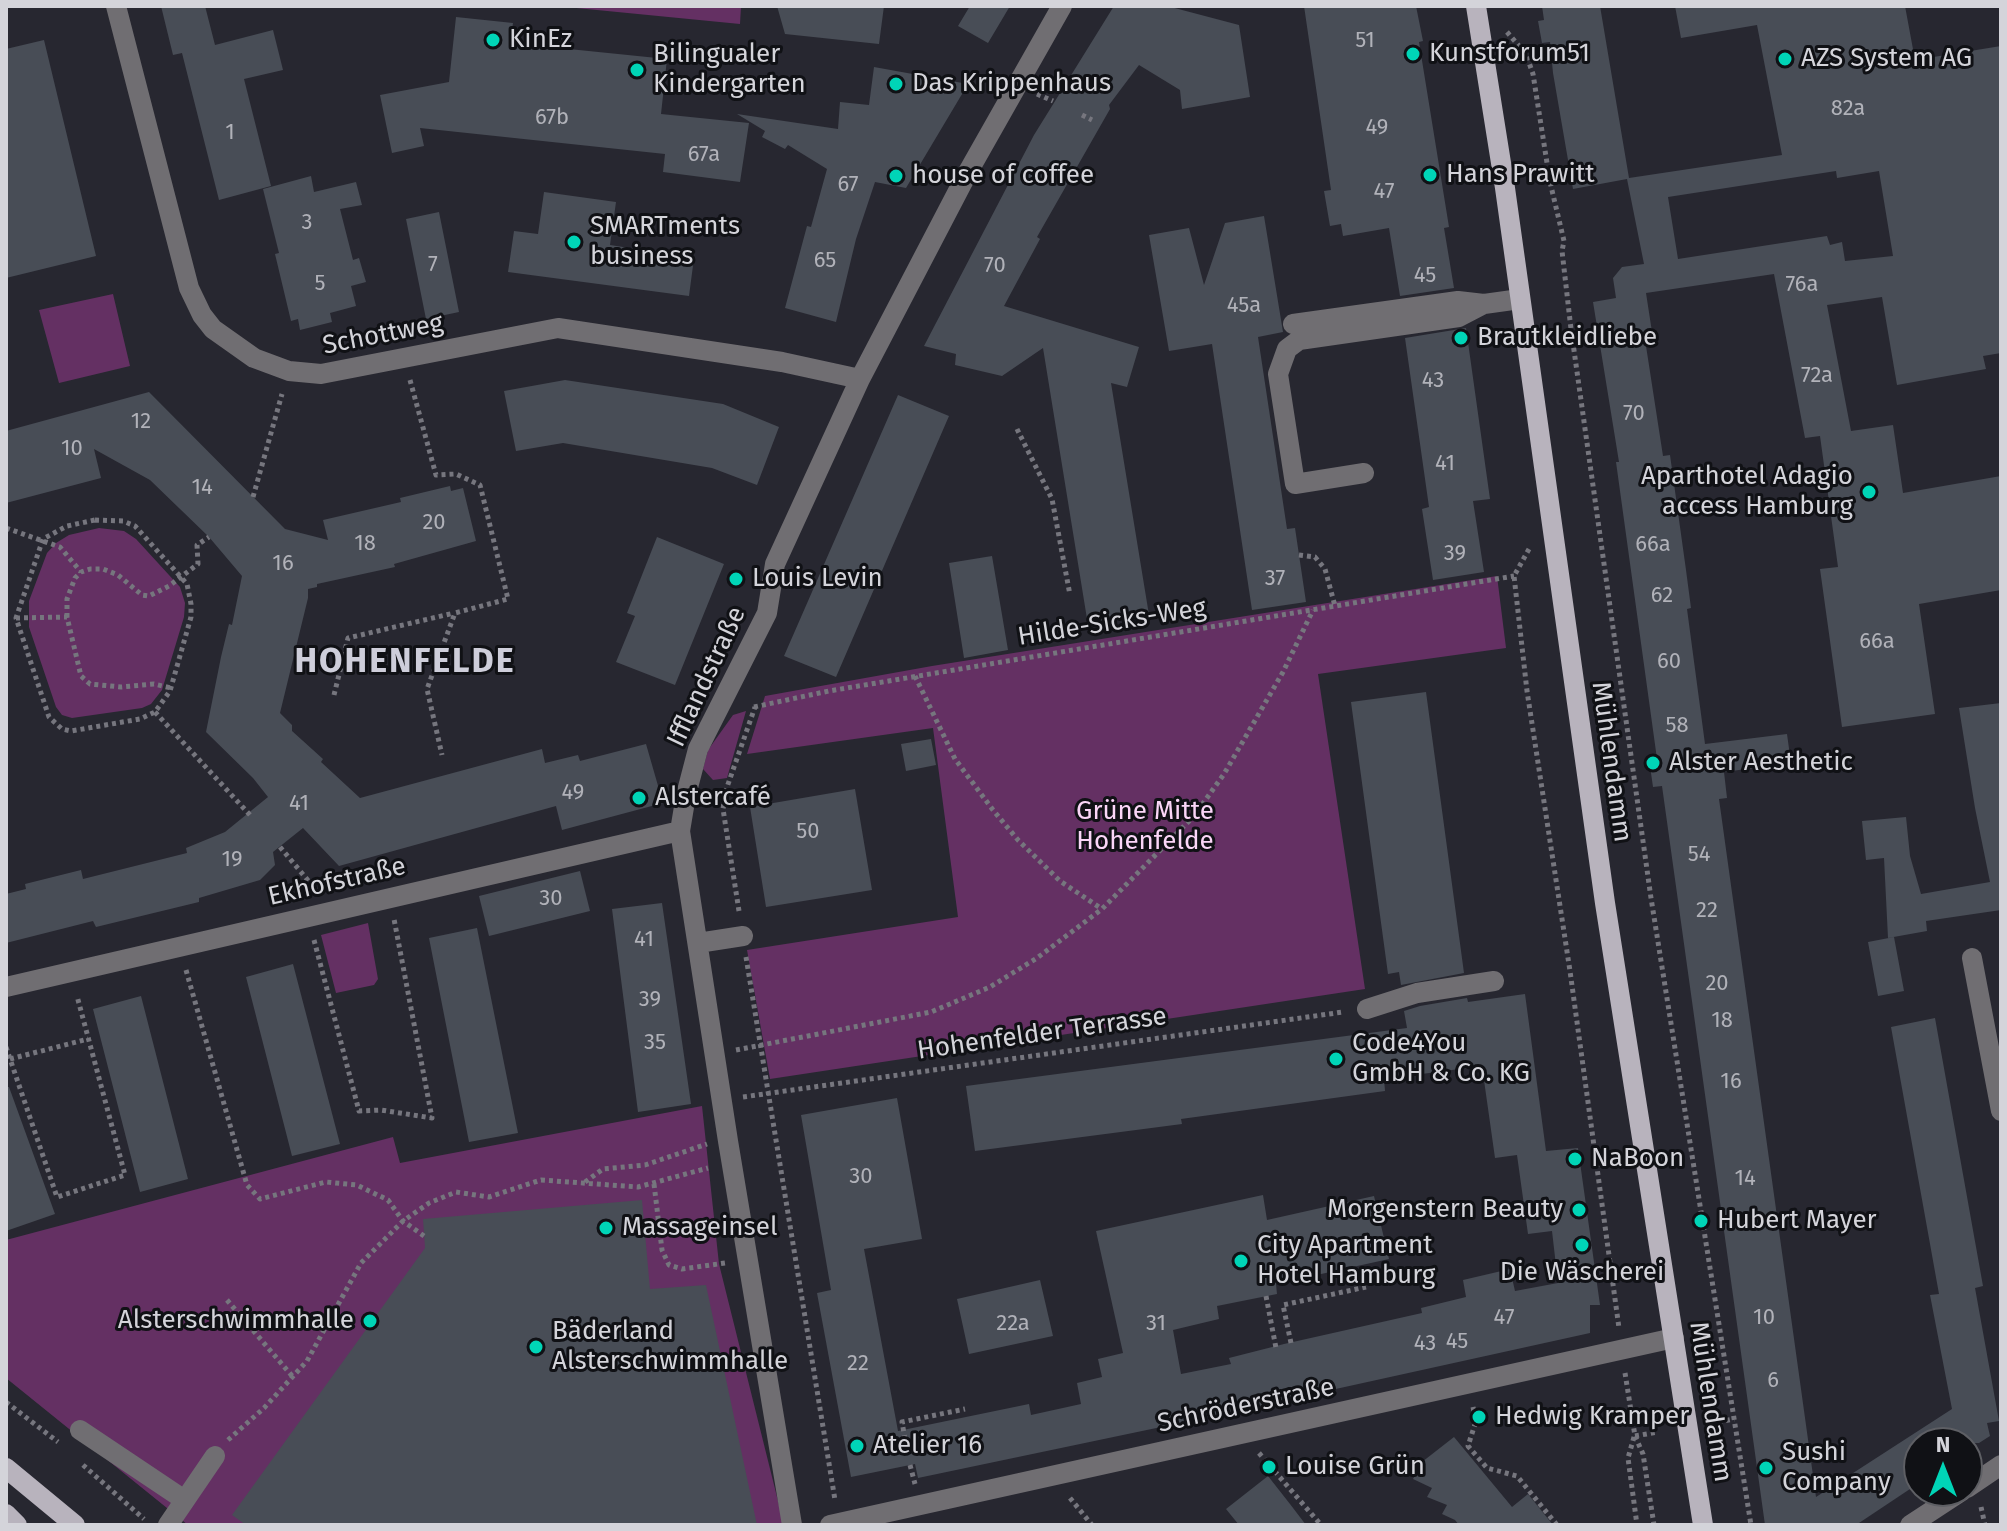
<!DOCTYPE html>
<html>
<head>
<meta charset="utf-8">
<style>
  body { margin:0 }
  #map { position:relative; width:2007px; height:1531px; overflow:hidden; background:#272730; font-family:"Fira Sans",sans-serif }
  canvas { display:block }
  .frame { position:absolute; inset:0; border:8px solid #d4d4da; pointer-events:none }
  .north { position:absolute; left:1903px; top:1427px; width:80px; height:80px; box-sizing:border-box; background:#101115; border:2px solid #5e5f64; border-radius:50%; rotate:0deg; font-size:22px; font-weight:700; line-height:32px; text-align:center; color:#d4d4da }
  .north::after { content:''; display:block; margin:auto; width:28px; height:36px; background:#00d5b7; clip-path:polygon(50% 0,100% 100%,50% 72%,0 100%) }
</style>
</head>
<body>
<div id="map">
<canvas width="2007" height="1531"></canvas>
<div class="frame"></div>
<div class="north">N</div>
</div>
<script>
const ctx = document.querySelector('canvas').getContext('2d');
ctx.lineJoin = 'round';
function fillPath(path, color) { ctx.fillStyle = color; ctx.fill(path, 'evenodd'); }
const toPath = rows => new Path2D(rows.map(r => 'M' + r).join(''));
function trace(path, color, width, dash) { ctx.strokeStyle = color; ctx.lineWidth = width; ctx.lineCap = dash ? 'butt' : 'round'; ctx.setLineDash(dash || []); ctx.stroke(path); }
function drawText(font, color, halo, rows, align = 'center') {
  ctx.font = font + ' "Fira Sans",sans-serif'; ctx.lineWidth = 6; ctx.setLineDash([]); ctx.textBaseline = 'middle'; ctx.strokeStyle = halo; ctx.fillStyle = color; for (const [text, x, y, turn = 0] of rows) {
    ctx.save(); ctx.translate(x, y); ctx.rotate((+turn || 0) * Math.PI / 180); ctx.textAlign = isNaN(turn) ? turn : align; if (halo) ctx.strokeText(text, 0, 0); ctx.fillText(text, 0, 0); ctx.restore();
  }
}
fillPath(toPath([
  [556,6,741,6,740,24],
  [113,294,130,366,59,383,39,310],
  [99,528,124,531,136,539,180,587,185,603,184,617,162,690,151,704,142,708,72,718,62,715,56,707,29,627,29,601,47,553,56,543,69,535],
  [1497,576,1506,648,1318,674,1365,989,770,1079,747,950,958,917,933,728,747,754,765,696,932,666],
  [746,711,727,778,713,780,703,769,708,750,733,715],
  [368,923,378,979,374,985,336,993,321,935],
  [702,1106,719,1264,784,1525,188,1525,6,1378,6,1240,393,1137,400,1163]
]), '#643063');
fillPath(toPath([
  [161,6,205,6,215,45,273,30,283,70,244,79,271,186,219,200,182,53,173,55],
  [777,6,884,6,879,44,785,34],
  [970,6,1010,6,988,43,958,26],
  [1114,6,1167,6,1239,25,1250,97,1182,109,1180,90,1139,65,1109,105,1110,109,1037,237,1040,239,1004,306,1139,347,1127,387,1111,383,1149,615,1088,625,1043,348,1002,376,955,365,956,354,924,346,1034,135],
  [1304,6,1416,6,1423,41,1419,42,1449,227,1444,228,1454,288,1400,296,1389,228,1343,236,1341,224,1330,226,1324,191,1331,190],
  [1542,6,1600,6,1629,178,1782,155,1757,25,1681,38,1675,6,1905,6,1915,60,2001,46,2001,353,1983,356,1986,369,1897,385,1882,297,1827,305,1851,431,1893,425,1903,493,2001,476,2001,590,1919,604,1935,714,1842,727,1820,569,1838,567,1820,436,1805,438,1774,274,1646,293,1652,332,1644,333,1663,456,1670,455,1686,570,1691,608,1687,609,1705,744,1787,734,1791,763,1724,772,1727,798,1719,799,1816,1497,1952,1409,1930,1295,1939,1294,1891,1027,1935,1018,1983,1286,1975,1288,1999,1421,1987,1423,1990,1436,1979,1443,1919,1443,1919,1483,1856,1525,1765,1525,1662,786,1653,787,1649,759,1657,759,1616,462,1619,462,1593,302,1616,298,1613,278,1622,267,1644,264,1627,179,1573,189,1553,73,1550,42,1542,43,1538,21,1544,20],
  [1836,171,1837,178,1879,171,1893,256,1845,261,1842,242,1830,245,1827,236,1678,259,1668,197],
  [456,17,513,23,510,43,667,59,661,114,749,123,740,182,663,172,665,154,420,128,424,146,392,153,380,95,449,82],
  [44,40,96,256,6,278,6,49],
  [874,67,968,84,906,188,875,182,856,239,836,322,785,308,807,226,811,227,827,169,788,145,785,149,762,137,765,131,737,114,838,129,840,102,869,105],
  [311,176,314,192,356,182,362,205,340,209,353,260,359,258,366,282,351,286,356,306,330,313,332,322,300,330,298,319,291,321,275,254,279,253,263,189],
  [544,192,616,202,610,245,694,258,689,296,508,272,514,231,538,234],
  [439,212,459,312,426,319,406,219],
  [1264,216,1283,332,1258,337,1287,529,1295,528,1306,602,1252,610,1212,344,1169,351,1149,235,1189,228,1204,285,1225,223],
  [1466,328,1490,499,1473,501,1484,572,1433,580,1422,509,1429,507,1405,338],
  [565,380,723,404,779,427,757,485,712,468,563,443,516,451,504,391],
  [149,392,285,529,328,540,323,520,401,502,400,498,450,486,451,491,463,488,476,541,394,564,395,567,317,584,317,587,308,589,308,598,280,713,292,725,292,731,323,759,321,762,360,798,542,749,545,763,578,755,580,761,646,744,663,803,562,830,556,806,339,866,303,828,273,852,275,865,260,880,199,898,199,902,96,927,93,921,6,943,6,894,26,889,25,884,81,870,83,879,187,853,186,848,225,832,268,797,253,778,206,732,221,657,229,624,232,625,242,576,209,537,150,480,94,449,101,478,6,503,6,431],
  [898,395,949,416,836,677,784,656],
  [657,537,724,564,675,685,616,662,635,616,627,613],
  [992,556,1008,650,964,658,949,563],
  [1426,692,1464,973,1401,985,1399,972,1388,974,1351,702],
  [2001,703,2001,910,1926,921,1927,931,1888,938,1884,858,1866,860,1862,821,1906,817,1910,856,1921,894,1990,882,1975,808,1959,708],
  [931,739,936,765,906,771,901,744],
  [855,789,872,890,766,907,750,807],
  [580,871,590,911,489,936,479,896],
  [662,903,691,1104,638,1112,612,909],
  [477,928,518,1133,469,1142,429,938],
  [1894,937,1904,991,1878,996,1868,942],
  [293,964,340,1144,292,1156,246,977],
  [1525,994,1546,1151,1578,1148,1600,1305,1590,1305,1590,1333,1204,1418,918,1478,915,1464,851,1477,817,1293,831,1290,801,1115,897,1098,922,1239,864,1249,898,1431,1029,1404,1031,1415,1081,1404,1077,1383,1102,1377,1098,1359,1123,1353,1096,1231,1263,1195,1267,1220,1374,1196,1389,1259,1276,1284,1277,1294,1217,1306,1219,1319,1173,1330,1181,1374,1231,1364,1229,1358,1284,1344,1422,1313,1421,1308,1466,1297,1463,1280,1510,1269,1515,1291,1558,1283,1552,1231,1528,1234,1517,1155,1495,1158,1482,1066,1384,1079,1385,1091,1181,1119,1182,1124,975,1151,966,1086,1407,1028,1404,1011,1420,1006,1467,998,1468,1002],
  [141,996,188,1179,140,1192,93,1009],
  [6,1087,9,1087,55,1214,6,1231],
  [642,1200,650,1289,706,1285,757,1525,246,1525,232,1515,425,1248,423,1219],
  [1040,1280,1053,1336,969,1354,957,1299],
  [1454,1437,1512,1507,1528,1494,1553,1525,1459,1525,1455,1520,1442,1514,1447,1505,1427,1497,1432,1488,1413,1479,1417,1472,1413,1469],
  [1268,1476,1290,1504,1306,1525,1239,1525,1226,1509]
]), '#484d56');
trace(toPath([
  [1507,32,1526,54,1533,74,1550,182,1564,241,1562,251,1571,329,1651,898,1751,1525],
  [1037,94,1053,101],
  [1082,115,1092,120],
  [410,380,436,475,456,474,480,485,508,599,455,613,427,689,442,755],
  [1017,429,1052,499,1070,595],
  [253,497,282,394],
  [95,520,123,521,135,526,187,584,191,604,191,617,170,691,155,712,140,719,71,731,62,729,49,717,16,618,43,539,67,526,95,520],
  [6,528,60,547,81,572],
  [1529,549,1514,576,1527,691,1570,971,1619,1328],
  [1299,555,1315,557,1325,569,1335,606],
  [67,617,67,599,75,578,81,572,90,569,103,569,118,575,142,595,149,596,169,586,198,564,197,545,209,537],
  [16,618,67,617,81,676,90,684,121,687,154,684,171,688],
  [915,676,955,759,993,810,1018,840,1060,881,1102,909],
  [334,695,348,638,454,613],
  [754,707,829,691,1514,576],
  [155,712,250,815],
  [280,847,316,890],
  [739,911,723,809,726,790,755,707],
  [314,940,359,1111,381,1110,432,1118,394,919],
  [746,957,835,1500],
  [186,970,247,1185,260,1199,326,1182,357,1185,388,1200,403,1221,424,1236],
  [6,1047,57,1197,125,1175,77,996],
  [736,1050,931,1012,990,987,1037,958,1102,909,1194,816,1224,774,1283,672,1313,610],
  [10,1059,88,1039],
  [743,1097,1343,1012],
  [585,1182,603,1169,645,1165,707,1144],
  [654,1184,662,1250,669,1265,682,1269,725,1263],
  [1266,1296,1276,1348],
  [227,1300,293,1377],
  [1291,1343,1283,1305,1366,1287],
  [1625,1373,1635,1436,1643,1454,1654,1525],
  [6,1402,58,1442],
  [1473,1407,1476,1421,1468,1446,1487,1468,1517,1476,1557,1525],
  [1718,1422,1734,1419],
  [1635,1436,1658,1432],
  [1634,1437,1628,1458,1637,1525],
  [905,1439,902,1422,965,1409],
  [228,1440,264,1408,307,1361,361,1263,403,1221,429,1203,456,1192,489,1197,541,1180,638,1187,708,1168],
  [1259,1453,1321,1525],
  [83,1465,144,1519],
  [910,1465,915,1484],
  [1070,1498,1092,1525],
  [1981,1507,1985,1525]
]), '#76767e', 5, [4, 4]);
trace(toPath([
  [116,6,189,288,202,315,213,329,254,358,289,371,321,374,558,328,782,362,860,379],
  [1293,324,1458,301,1484,304,1520,299],
  [1364,473,1295,484,1278,374,1287,349,1299,340,1459,317,1484,304],
  [698,943,743,936],
  [1972,958,2001,1111],
  [6,987,680,831],
  [1367,1009,1417,993,1494,981],
  [80,1430,183,1499],
  [1967,1488,2001,1465],
  [168,1525,215,1456],
  [792,1525,728,1141,680,831,686,795,698,749,767,613,775,564,860,379,968,172,1062,6],
  [830,1525,1674,1338],
  [1910,1525,1962,1491]
]), '#706e72', 20);
trace(toPath([
  [1476,6,1505,188,1605,903,1703,1525],
  [6,1468,75,1525],
  [6,1514,17,1525]
]), '#b8b3bd', 20);
for (const [x, y, r, color] of [
  [493,40,8,"#00d5b7"],
  [1413,54,8,"#00d5b7"],
  [1785,59,8,"#00d5b7"],
  [637,70,8,"#00d5b7"],
  [896,84,8,"#00d5b7"],
  [1430,175,8,"#00d5b7"],
  [896,176,8,"#00d5b7"],
  [574,242,8,"#00d5b7"],
  [1461,338,8,"#00d5b7"],
  [1869,492,8,"#00d5b7"],
  [736,579,8,"#00d5b7"],
  [1653,763,8,"#00d5b7"],
  [639,798,8,"#00d5b7"],
  [1336,1059,8,"#00d5b7"],
  [1575,1159,8,"#00d5b7"],
  [1579,1210,8,"#00d5b7"],
  [1701,1221,8,"#00d5b7"],
  [606,1228,8,"#00d5b7"],
  [1582,1245,8,"#00d5b7"],
  [1241,1261,8,"#00d5b7"],
  [370,1321,8,"#00d5b7"],
  [536,1347,8,"#00d5b7"],
  [1479,1417,8,"#00d5b7"],
  [857,1446,8,"#00d5b7"],
  [1269,1467,8,"#00d5b7"],
  [1766,1468,8,"#00d5b7"]
]) { const dot = new Path2D(); dot.arc(x, y, r, 0, 2 * Math.PI); ctx.fillStyle = color; ctx.fill(dot); trace(dot, '#101115', 3); }
drawText('22px', '#b1b2b9', null, [
  ["51",1365,41],
  ["82a",1848,109],
  ["67b",552,118],
  ["49",1377,128],
  ["1",230,133],
  ["67a",704,155],
  ["67",848,185],
  ["47",1384,192],
  ["3",307,223],
  ["65",825,261],
  ["7",433,265],
  ["70",995,266],
  ["45",1425,276],
  ["5",320,284],
  ["76a",1802,285],
  ["45a",1244,306],
  ["72a",1817,376],
  ["43",1433,381],
  ["70",1634,414],
  ["12",141,422],
  ["10",72,449],
  ["41",1445,464],
  ["14",202,488],
  ["20",434,523],
  ["18",365,544],
  ["66a",1653,545],
  ["39",1455,554],
  ["16",283,564],
  ["37",1275,579],
  ["62",1662,596],
  ["66a",1877,642],
  ["60",1669,662],
  ["58",1677,726],
  ["49",573,793],
  ["41",299,804],
  ["50",808,832],
  ["54",1699,855],
  ["19",232,860],
  ["30",551,899],
  ["22",1707,911],
  ["41",644,940],
  ["20",1717,984],
  ["39",650,1000],
  ["18",1722,1021],
  ["35",655,1043],
  ["16",1731,1082],
  ["30",861,1177],
  ["14",1745,1179],
  ["47",1504,1318],
  ["10",1764,1318],
  ["22a",1013,1324],
  ["31",1156,1324],
  ["45",1457,1342],
  ["43",1425,1344],
  ["22",858,1364],
  ["6",1773,1381]
]);
drawText('26px', '#d4d4da', '#101115', [
  ["KinEz",509,40],
  ["Kunstforum51",1429,54],
  ["Bilingualer",653,55],
  ["Kindergarten",653,85],
  ["AZS System AG",1801,59],
  ["Das Krippenhaus",912,84],
  ["Hans Prawitt",1446,175],
  ["house of coffee",912,176],
  ["SMARTments",590,227],
  ["business",590,257],
  ["Brautkleidliebe",1477,338],
  ["Aparthotel Adagio",1853,477,"right"],
  ["access Hamburg",1853,507,"right"],
  ["Louis Levin",752,579],
  ["Alster Aesthetic",1669,763],
  ["Alstercafé",655,798],
  ["Code4You",1352,1044],
  ["GmbH & Co. KG",1352,1074],
  ["NaBoon",1591,1159],
  ["Morgenstern Beauty",1563,1210,"right"],
  ["Hubert Mayer",1717,1221],
  ["Massageinsel",622,1228],
  ["City Apartment",1257,1246],
  ["Hotel Hamburg",1257,1276],
  ["Die Wäscherei",1582,1273,"center"],
  ["Alsterschwimmhalle",354,1321,"right"],
  ["Bäderland",552,1332],
  ["Alsterschwimmhalle",552,1362],
  ["Hedwig Kramper",1495,1417],
  ["Atelier 16",873,1446],
  ["Sushi",1782,1453],
  ["Company",1782,1483],
  ["Louise Grün",1285,1467]
], 'left');
drawText('26px', '#d4d4da', '#101115', [
  ["Schottweg",383,335,-11],
  ["Hilde-Sicks-Weg",1112,623,-9],
  ["Ifflandstraße",707,677,-65],
  ["Mühlendamm",1611,762,82],
  ["Ekhofstraße",337,882,-13],
  ["Hohenfelder Terrasse",1042,1034,-8],
  ["Mühlendamm",1710,1402,81],
  ["Schröderstraße",1246,1406,-12]
]);
drawText('26px', '#fbd6f8', '#101115', [
  ["Grüne Mitte",1145,812],
  ["Hohenfelde",1145,842]
]);
ctx.letterSpacing = '2px';
drawText('bold 34px', '#ceceda', '#101115', [
  ["HOHENFELDE",405,663]
]);
ctx.letterSpacing = '0px';
</script>
</body>
</html>
